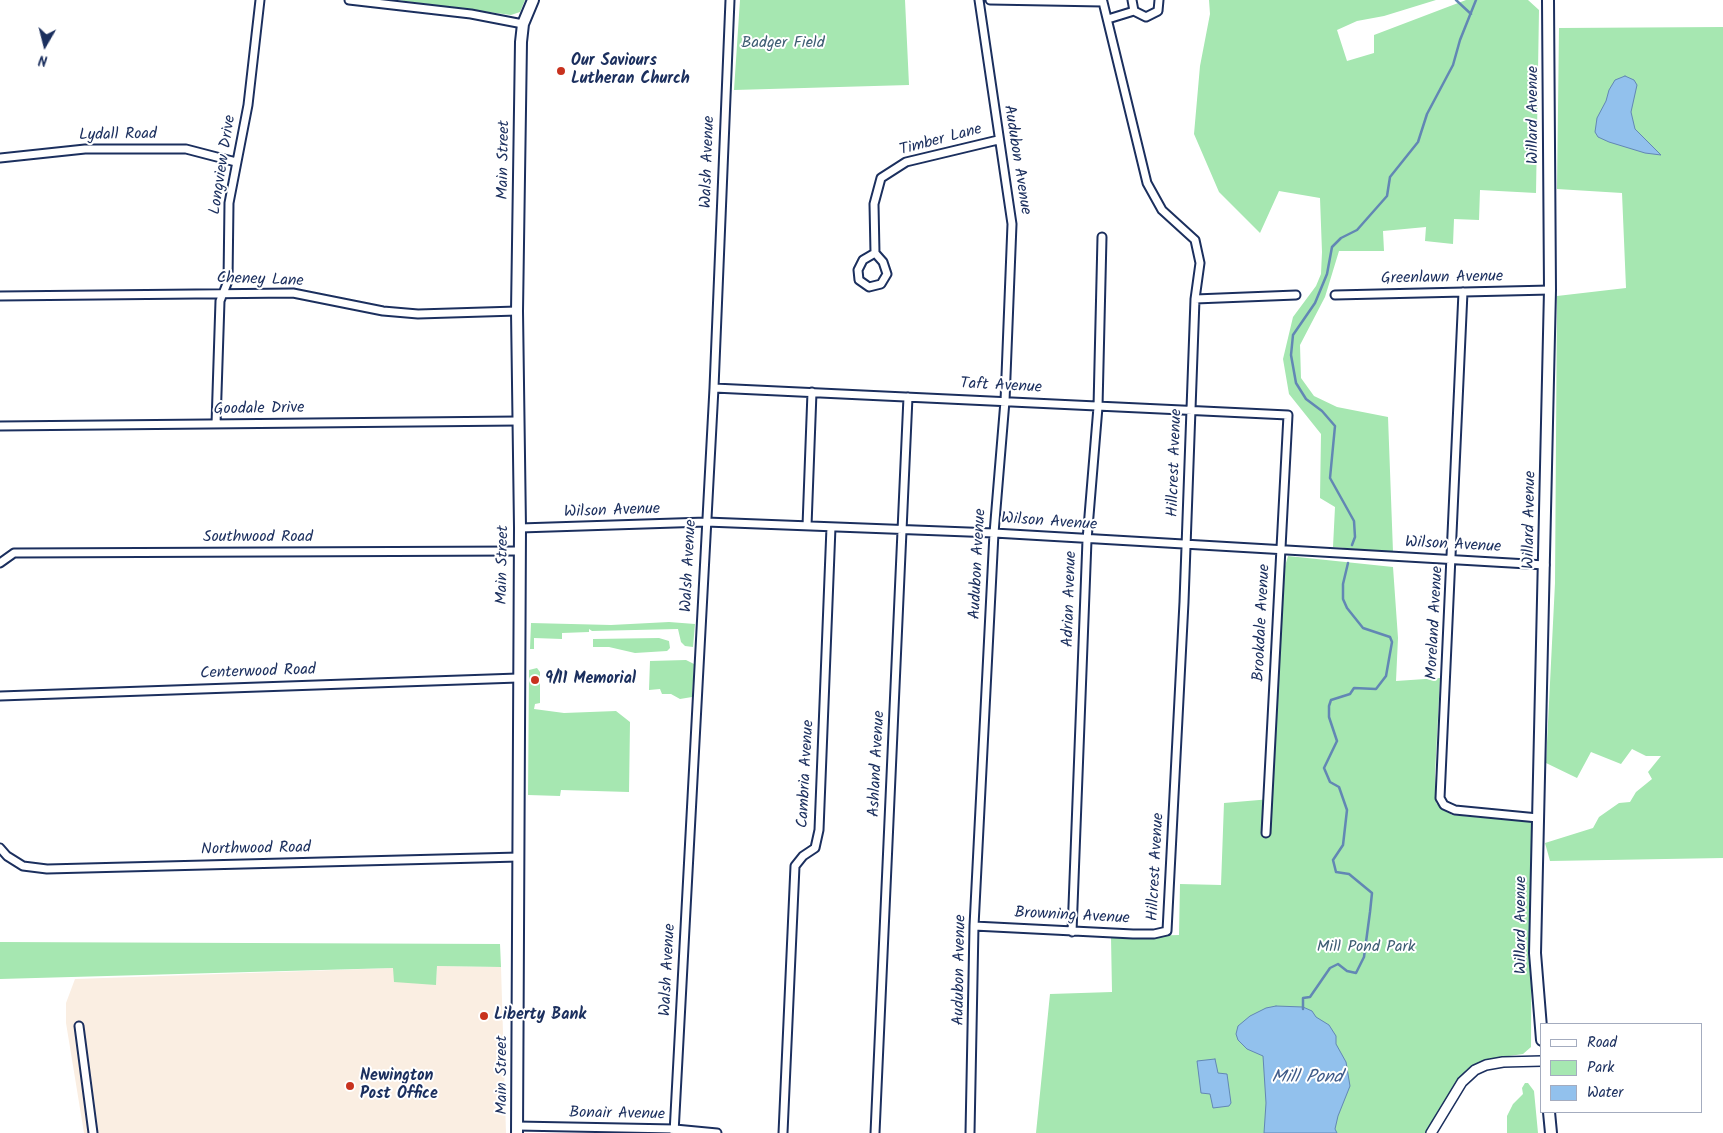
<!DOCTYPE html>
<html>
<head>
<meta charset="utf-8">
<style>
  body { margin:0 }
  #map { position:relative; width:1723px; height:1133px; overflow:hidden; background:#fff; font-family:Kalam,sans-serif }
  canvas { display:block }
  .legend { position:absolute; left:1540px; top:1023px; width:162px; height:90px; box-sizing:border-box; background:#fff; border:1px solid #a4acbf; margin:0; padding:6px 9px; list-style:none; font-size:15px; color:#1b2f5e }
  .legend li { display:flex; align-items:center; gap:10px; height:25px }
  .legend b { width:25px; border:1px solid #a4acbf }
  .north { position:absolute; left:20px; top:20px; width:50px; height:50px; -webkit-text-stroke:4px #fff; paint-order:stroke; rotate:188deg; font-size:14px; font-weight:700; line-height:20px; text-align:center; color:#1b2f5e }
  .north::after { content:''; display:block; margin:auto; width:18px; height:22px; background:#1b2f5e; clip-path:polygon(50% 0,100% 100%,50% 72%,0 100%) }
</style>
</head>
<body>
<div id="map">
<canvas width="1723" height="1133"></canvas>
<ul class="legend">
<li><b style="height:6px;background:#fff"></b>Road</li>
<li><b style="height:14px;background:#a6e7b1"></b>Park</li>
<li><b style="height:14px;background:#92c1ed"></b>Water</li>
</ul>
<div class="north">N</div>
</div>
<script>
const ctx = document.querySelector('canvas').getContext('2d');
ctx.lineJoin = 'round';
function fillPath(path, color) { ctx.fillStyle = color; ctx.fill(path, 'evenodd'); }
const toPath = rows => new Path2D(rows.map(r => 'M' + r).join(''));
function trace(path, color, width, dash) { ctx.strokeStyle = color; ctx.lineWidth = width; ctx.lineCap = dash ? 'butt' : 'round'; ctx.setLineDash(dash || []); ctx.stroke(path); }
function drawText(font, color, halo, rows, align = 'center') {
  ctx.font = font + ' Kalam,sans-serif'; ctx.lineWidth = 4; ctx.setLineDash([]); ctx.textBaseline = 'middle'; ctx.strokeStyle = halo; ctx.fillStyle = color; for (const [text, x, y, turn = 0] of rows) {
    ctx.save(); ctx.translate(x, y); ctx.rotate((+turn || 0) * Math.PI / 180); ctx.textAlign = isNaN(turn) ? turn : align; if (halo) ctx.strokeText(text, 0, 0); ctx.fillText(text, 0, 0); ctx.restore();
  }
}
fillPath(toPath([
  [437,966,501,967,506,1133,84,1133,66,1023,66,1003,75,979,393,968,436,985]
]), '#faeee2');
fillPath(toPath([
  [397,0,525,0,520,12,511,15],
  [740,0,905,0,909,85,734,90],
  [1209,0,1436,0,1384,16,1357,21,1337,30,1347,61,1374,53,1374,35,1466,0,1528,0,1539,10,1536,193,1480,190,1479,220,1454,219,1453,244,1425,241,1426,227,1383,231,1384,251,1339,251,1325,297,1300,345,1301,378,1314,396,1337,407,1388,417,1393,552,1333,547,1335,507,1320,498,1321,434,1289,394,1283,359,1293,317,1316,286,1321,274,1322,252,1320,198,1279,191,1260,233,1219,192,1194,134,1200,66,1210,14],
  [1723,27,1723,858,1550,861,1545,843,1593,828,1599,817,1619,803,1630,802,1636,792,1652,779,1648,772,1661,756,1646,756,1632,749,1621,764,1591,752,1577,778,1546,763,1555,583,1557,296,1626,288,1622,193,1557,189,1559,28],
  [1288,556,1393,567,1398,638,1396,681,1440,678,1435,774,1436,803,1452,815,1532,822,1531,1047,1523,1054,1488,1059,1466,1070,1425,1133,1036,1133,1050,994,1112,992,1111,937,1179,935,1180,884,1221,885,1224,803,1271,799,1283,573],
  [669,622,695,624,693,647,685,646,681,642,678,629,592,631,589,629,589,632,562,633,562,639,534,638,534,649,530,649,531,623,611,625],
  [659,638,669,641,670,648,667,651,635,653,609,647,593,647,593,639],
  [686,660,694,664,692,697,680,699,671,694,662,694,660,689,649,690,650,661],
  [537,668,540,672,540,703,535,704,534,709,564,713,616,711,630,722,629,792,561,790,560,796,528,795,529,670],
  [0,942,500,944,501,967,437,966,436,985,394,982,393,968,0,979],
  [1525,1083,1528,1083,1534,1091,1538,1133,1507,1133,1507,1116,1513,1104,1523,1094,1522,1088]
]), '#a6e7b1');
const water = toPath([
  [1625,76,1634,80,1637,85,1631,112,1635,129,1661,155,1645,153,1609,142,1598,137,1595,132,1597,118,1606,101,1609,90,1615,80,1625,76],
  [1276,1006,1303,1007,1312,1011,1316,1017,1329,1025,1336,1036,1336,1044,1346,1062,1350,1086,1338,1116,1335,1129,1337,1133,1264,1133,1266,1103,1263,1056,1247,1049,1238,1040,1236,1034,1238,1026,1250,1016,1266,1008,1276,1006],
  [1215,1059,1218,1073,1227,1074,1231,1103,1229,1106,1213,1108,1210,1094,1201,1093,1197,1061,1215,1059]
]);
fillPath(water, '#92c1ed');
trace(water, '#6287b4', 1);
trace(toPath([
  [1456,0,1471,14],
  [1352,545,1355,537,1354,521,1330,478,1335,426,1322,411,1306,399,1296,383,1291,355,1293,335,1315,303,1327,274,1332,247,1341,238,1357,230,1387,196,1390,177,1418,142,1427,114,1453,65,1460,40,1476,0],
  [1303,1009,1303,998,1310,997,1330,968,1338,964,1347,971,1356,973,1364,957,1370,912,1372,893,1349,874,1336,872,1333,860,1343,845,1347,810,1339,787,1330,782,1324,768,1337,741,1329,717,1329,706,1331,700,1350,694,1354,688,1376,689,1386,676,1392,642,1390,637,1363,628,1347,608,1343,599,1343,584,1348,563]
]), '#6287b4', 2.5);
const minor = toPath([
  [349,0,471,14,523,24],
  [1132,0,1134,11,1146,17,1158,11,1159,0],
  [1108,19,1134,11],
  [0,158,85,149,186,149,236,162],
  [875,253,863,260,858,270,859,280,869,287,881,284,887,274,883,262,875,253,874,204,881,178,906,162,998,140],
  [1463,292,1440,798,1444,805,1455,810,1538,818],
  [1335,295,1550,290],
  [0,296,293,293,383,311,418,314,517,311],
  [1195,299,1296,295],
  [714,388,1288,415,1266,833],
  [216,424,220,301,228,281,229,203,248,105,260,0],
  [0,426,518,421],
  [807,526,812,392],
  [520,528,706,522,994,533,1545,565],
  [0,563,14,553,520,551],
  [0,696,518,678],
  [0,848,7,856,23,866,47,869,519,857],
  [974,926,1133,934,1154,934,1167,931,1184,602,1195,299,1200,263,1195,240,1162,210,1147,183,1103,2,990,0],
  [1072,932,1087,540,1098,407,1102,237],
  [79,1026,93,1133],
  [517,1126,675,1129,717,1133],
  [674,1133,714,388,730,0],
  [783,1133,795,866,803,856,815,848,819,830,831,527],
  [875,1133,908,397],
  [970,1133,974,926,994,533,1005,401,1012,224,979,0]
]);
const tertiary = toPath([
  [1431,1133,1462,1082,1475,1070,1486,1065,1503,1062,1542,1061]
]);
const secondary = toPath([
  [1542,1040,1535,953,1550,290,1548,0],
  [1549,1112,1551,1133],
  [517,1133,520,528,517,311,521,42,523,24,533,0]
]);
trace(minor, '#1b2f5e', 11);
trace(tertiary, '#1b2f5e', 12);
trace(secondary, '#1b2f5e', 14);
trace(minor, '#fff', 7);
trace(tertiary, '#fff', 9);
trace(secondary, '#fff', 10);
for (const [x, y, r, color] of [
  [561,71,5,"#c8321e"],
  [535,680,5,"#c8321e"],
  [484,1016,5,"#c8321e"],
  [350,1086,5,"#c8321e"]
]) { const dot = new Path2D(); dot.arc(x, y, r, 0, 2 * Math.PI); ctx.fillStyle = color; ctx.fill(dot); trace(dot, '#fff', 2); }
drawText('16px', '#3e5d73', '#fff', [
  ["Badger Field",783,44],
  ["Mill Pond Park",1366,948]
]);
drawText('bold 16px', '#1b2f5e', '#fff', [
  ["Our Saviours",571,62],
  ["Lutheran Church",571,80],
  ["9/11 Memorial",545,680],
  ["Liberty Bank",494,1016],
  ["Newington",360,1077],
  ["Post Office",360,1095]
], 'left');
drawText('16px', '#1b2f5e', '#fff', [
  ["Willard Avenue",1534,115,-90],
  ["Lydall Road",118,136,-1],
  ["Timber Lane",941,141,-15],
  ["Main Street",505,160,-89],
  ["Audubon Avenue",1016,160,81],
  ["Walsh Avenue",709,162,-88],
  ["Longview Drive",224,165,-81],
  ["Greenlawn Avenue",1442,279,-1],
  ["Cheney Lane",260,281,2],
  ["Taft Avenue",1001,387,3],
  ["Goodale Drive",259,410,-1],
  ["Hillcrest Avenue",1176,463,-88],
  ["Wilson Avenue",612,512,-2],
  ["Willard Avenue",1531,520,-89],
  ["Wilson Avenue",1049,523,4],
  ["Southwood Road",258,538],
  ["Wilson Avenue",1453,546,3],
  ["Audubon Avenue",979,564,-87],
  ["Main Street",504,565,-89],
  ["Walsh Avenue",690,566,-87],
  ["Adrian Avenue",1071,599,-88],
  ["Brookdale Avenue",1263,623,-87],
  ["Moreland Avenue",1436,623,-87],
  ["Centerwood Road",258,673,-2],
  ["Ashland Avenue",878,764,-87],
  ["Cambria Avenue",807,774,-87],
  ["Northwood Road",256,850,-1],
  ["Hillcrest Avenue",1157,867,-87],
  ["Browning Avenue",1072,917,3],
  ["Willard Avenue",1522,925,-90],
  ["Walsh Avenue",669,970,-87],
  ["Audubon Avenue",961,970,-89],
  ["Main Street",503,1075,-90],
  ["Bonair Avenue",617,1115,1]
]);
drawText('italic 18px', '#3f5b89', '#fff', [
  ["Mill Pond",1307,1079]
]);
</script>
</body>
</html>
